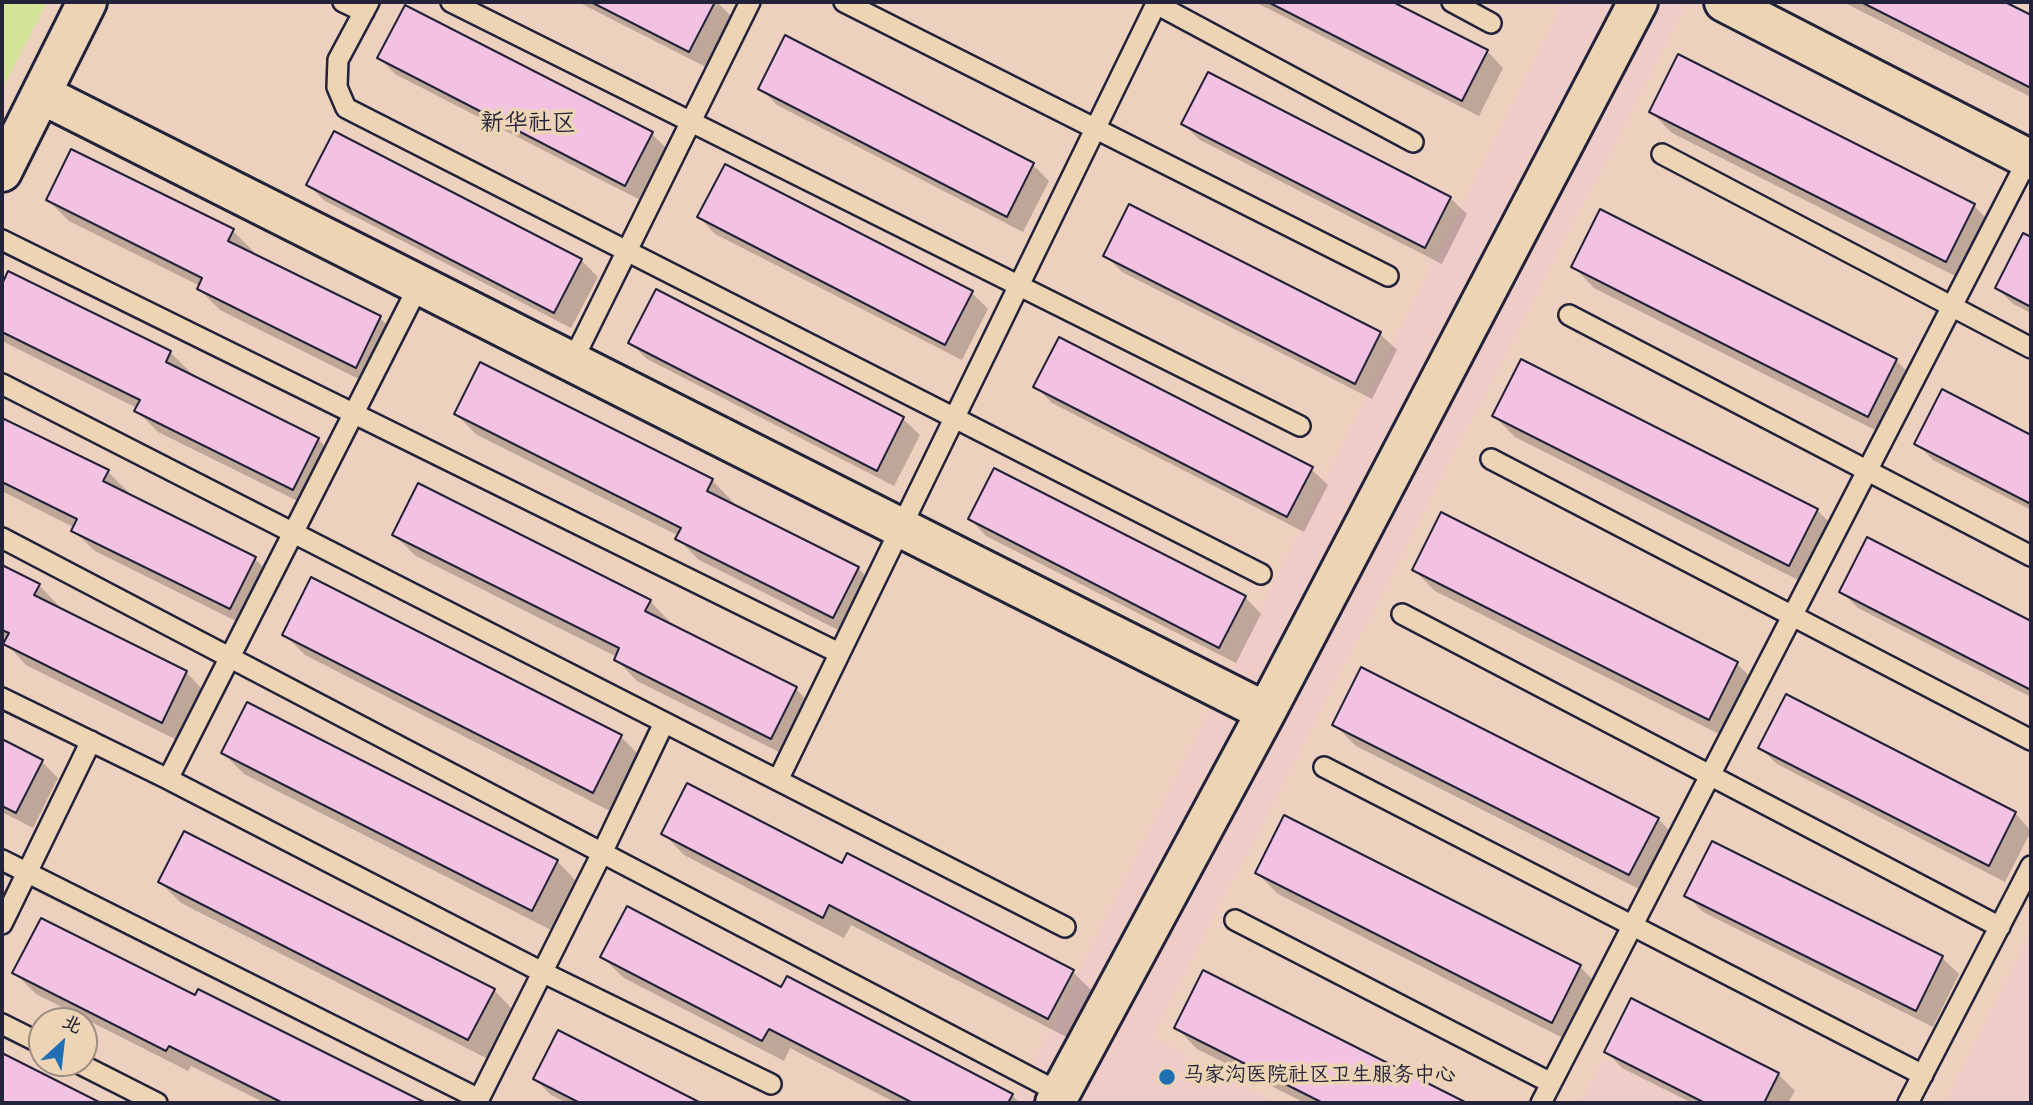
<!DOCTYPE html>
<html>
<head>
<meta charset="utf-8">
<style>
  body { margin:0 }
  #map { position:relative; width:2033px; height:1105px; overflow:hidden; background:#eed0be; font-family:Mynerve,"LXGW WenKai TC",sans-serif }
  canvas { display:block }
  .frame { position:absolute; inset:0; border:4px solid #22223b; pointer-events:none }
  .north { position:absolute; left:28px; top:1007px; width:70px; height:70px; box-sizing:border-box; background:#edd4b5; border:2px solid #9c8d84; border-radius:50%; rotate:27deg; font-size:19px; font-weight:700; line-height:28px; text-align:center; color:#22223b }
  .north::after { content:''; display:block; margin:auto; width:24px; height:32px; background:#1f6fb2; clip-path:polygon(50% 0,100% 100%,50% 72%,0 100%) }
</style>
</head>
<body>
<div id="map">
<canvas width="2033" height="1105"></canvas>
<div class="frame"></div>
<div class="north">北</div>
</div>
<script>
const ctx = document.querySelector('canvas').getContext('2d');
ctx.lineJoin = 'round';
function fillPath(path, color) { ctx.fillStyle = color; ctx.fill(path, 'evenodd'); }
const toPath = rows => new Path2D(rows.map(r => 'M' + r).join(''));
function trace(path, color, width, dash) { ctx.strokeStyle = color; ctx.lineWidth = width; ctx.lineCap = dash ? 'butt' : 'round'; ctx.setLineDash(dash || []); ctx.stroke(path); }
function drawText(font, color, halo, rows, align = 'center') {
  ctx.font = font + ' Mynerve,"LXGW WenKai TC",sans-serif'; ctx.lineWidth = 7; ctx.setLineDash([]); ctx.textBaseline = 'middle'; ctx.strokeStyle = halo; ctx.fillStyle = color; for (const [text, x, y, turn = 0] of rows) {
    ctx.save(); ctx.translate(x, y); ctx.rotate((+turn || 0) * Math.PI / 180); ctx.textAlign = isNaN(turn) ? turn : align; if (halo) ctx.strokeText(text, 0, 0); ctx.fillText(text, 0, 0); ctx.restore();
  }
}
fillPath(toPath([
  [1563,2,1688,2,1152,1037,1278,1103,1014,1103],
  [2031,932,2031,1103,1944,1103],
  [1604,1058,1692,1103,1580,1103]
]), '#f0ccc8');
fillPath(toPath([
  [2,2,47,2,2,90]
]), '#d2e397');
fillPath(toPath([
  [578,2,717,2,732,17,706,67],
  [1255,2,1390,2,1487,51,1503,68,1479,116],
  [1843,2,2001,2,2031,17,2031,97],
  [1679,56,1974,206,1995,227,1967,282,1672,133,1651,112],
  [379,58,652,134,668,150,642,201,395,74],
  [760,88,1033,165,1049,181,1023,232,777,105],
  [1183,124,1450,198,1467,214,1442,264,1200,140],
  [335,134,581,260,598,277,571,328,325,201,308,185],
  [48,200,233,231,254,252,253,255,380,318,401,339,377,388,220,310,199,289,200,286,69,221],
  [1130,206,1380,334,1397,350,1372,399,1122,272,1105,255],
  [699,217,972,293,988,309,962,360,715,234],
  [2024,236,2031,239,2031,313,2013,304,1997,288],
  [1573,266,1896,360,1917,382,1889,437,1594,288],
  [9,273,170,352,192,374,190,376,318,439,339,461,314,509,158,432,136,410,137,408,6,343,2,339,2,288],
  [657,292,903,419,920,435,894,486,647,359,631,343],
  [1035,386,1311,469,1328,485,1304,532,1052,403],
  [1943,392,2031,437,2031,510,1933,460,1916,443],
  [456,414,712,480,733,502,731,505,858,568,879,589,854,638,699,560,678,539,679,536,477,435],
  [1494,416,1817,510,1838,531,1810,586,1515,437],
  [2,420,108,472,129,493,127,496,255,559,276,580,252,629,95,551,73,530,75,528,2,491],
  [1442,515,1737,664,1759,685,1731,740,1435,591,1414,570],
  [970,519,1245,597,1261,614,1236,663,986,536],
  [394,535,650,601,671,623,669,625,796,689,817,710,793,759,637,681,616,659,617,657,416,556],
  [1868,539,2031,623,2031,697,1858,608,1841,591],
  [2,567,39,585,60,607,59,609,186,672,207,694,183,743,26,665,2,639],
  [312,579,621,737,642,758,614,813,305,655,284,634],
  [1335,725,1658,819,1679,840,1651,895,1356,746],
  [2,741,42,762,58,778,33,828,2,812],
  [1760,748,2015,813,2031,831,2005,882,1777,764],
  [223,753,557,861,578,883,553,931,244,774],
  [1285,817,1580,967,1601,988,1573,1043,1278,894,1257,873],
  [663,833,843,866,1073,972,1094,993,1070,1039,851,925,844,938,684,855],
  [1712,843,1942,958,1959,974,1933,1027,1703,912,1686,895],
  [160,882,494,990,515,1012,490,1060,181,903],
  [602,957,782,989,1012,1095,1020,1103,896,1103,790,1048,784,1061,624,978],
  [1204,972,1463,1103,1305,1103,1197,1049,1176,1027],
  [15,973,195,997,198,991,422,1103,265,1103,191,1066,188,1071,36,994],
  [559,1032,697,1103,567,1103,551,1095,535,1079],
  [1606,1051,1778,1074,1795,1091,1788,1103,1692,1103,1622,1068],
  [2,1055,97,1103,2,1103]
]), '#0003');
const building = toPath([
  [591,2,715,2,689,52,591,2],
  [1268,2,1393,2,1488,50,1462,101,1268,2],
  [1861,2,2005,2,2031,15,2031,88,1861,2],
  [405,5,653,132,625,186,377,58,405,5],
  [785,35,1034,163,1007,217,758,89,785,35],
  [1678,54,1975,204,1946,262,1649,112,1678,54],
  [1208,72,1451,197,1425,248,1181,124,1208,72],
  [334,131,582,259,554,313,306,185,334,131],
  [71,149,234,229,228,241,381,316,356,368,197,289,202,278,46,200,71,149],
  [725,164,973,291,945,345,697,217,725,164],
  [1129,204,1381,332,1355,384,1103,256,1129,204],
  [1600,209,1897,359,1868,417,1571,267,1600,209],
  [2023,233,2031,237,2031,307,1995,288,2023,233],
  [8,271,171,351,166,362,319,438,293,490,134,411,140,400,2,332,2,284,8,271],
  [656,289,904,417,877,471,628,343,656,289],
  [1059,337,1313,467,1287,517,1033,387,1059,337],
  [1521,359,1818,509,1789,566,1492,416,1521,359],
  [480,362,713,479,707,491,859,567,833,618,675,539,681,528,454,414,480,362],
  [1942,389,2031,435,2031,504,1914,444,1942,389],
  [2,418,109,470,103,481,256,557,230,609,71,531,77,519,2,482,2,418],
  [994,468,1246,596,1219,648,968,519,994,468],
  [418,483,651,600,645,611,797,687,771,739,614,660,619,648,392,535,418,483],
  [1441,512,1738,662,1709,720,1412,570,1441,512],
  [1867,537,2031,621,2031,690,1839,592,1867,537],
  [2,565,40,584,34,595,187,671,162,723,3,644,9,633,2,630,2,565],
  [311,577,622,735,593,793,282,635,311,577],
  [1361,667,1659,818,1629,875,1332,725,1361,667],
  [1786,694,2016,812,1989,866,1758,748,1786,694],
  [247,702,558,860,532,911,221,753,247,702],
  [2,739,43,760,16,813,2,806,2,739],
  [687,783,842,863,847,853,1074,970,1048,1019,829,905,823,918,661,834,687,783],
  [1284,815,1581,965,1552,1023,1255,873,1284,815],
  [184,831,495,989,468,1040,158,882,184,831],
  [1712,841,1943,956,1916,1011,1684,896,1712,841],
  [627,906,781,987,787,976,1013,1094,1008,1103,913,1103,769,1029,762,1041,600,957,627,906],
  [41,918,195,995,198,989,426,1103,283,1103,169,1046,166,1051,12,973,41,918],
  [1203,970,1467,1103,1323,1103,1174,1028,1203,970],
  [1631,998,1779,1073,1764,1103,1705,1103,1604,1052,1631,998],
  [558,1030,701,1103,580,1103,533,1079,558,1030],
  [2,1053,101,1103,2,1103,2,1053]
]);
fillPath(building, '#f3c1e1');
trace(building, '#22223b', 2);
const service = toPath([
  [343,2,364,12],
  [369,2,338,60,337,87,346,108,1261,574],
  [451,2,1300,426],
  [844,2,1388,276],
  [1452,2,1491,23],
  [1156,4,1413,142],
  [1662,154,2031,348],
  [2,240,839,653],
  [1569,315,2031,556],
  [572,362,750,2],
  [2,384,1065,927],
  [1491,459,2031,740],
  [2,538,1060,1093],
  [1402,614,2000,927],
  [2,698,168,779,542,972,771,1084],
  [1324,767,1923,1075],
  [168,779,419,285],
  [778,780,1157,2],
  [2,860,479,1099],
  [1235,920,1551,1083],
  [2,924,91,741],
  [2,1024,42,1044],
  [78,1063,157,1103],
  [477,1103,602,853,664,723],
  [1541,1103,2031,153],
  [1908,1103,2031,866]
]);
const minor = toPath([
  [1724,2,2031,160],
  [41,94,1266,712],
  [2,172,87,2],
  [1055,1103,1266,712,1638,2]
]);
trace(service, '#22223b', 24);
trace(minor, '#22223b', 44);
trace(service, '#edd4b5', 19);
trace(minor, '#edd4b5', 38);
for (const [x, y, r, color] of [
  [1167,1077,9,"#1f6fb2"]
]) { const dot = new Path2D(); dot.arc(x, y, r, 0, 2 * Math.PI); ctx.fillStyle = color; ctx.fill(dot); trace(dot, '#edd4b5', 2.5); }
drawText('21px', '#22223b', '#edd4b5', [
  ["马家沟医院社区卫生服务中心",1183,1077]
], 'left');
drawText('24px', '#22223b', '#edd4b5', [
  ["新华社区",528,125]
]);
</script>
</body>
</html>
